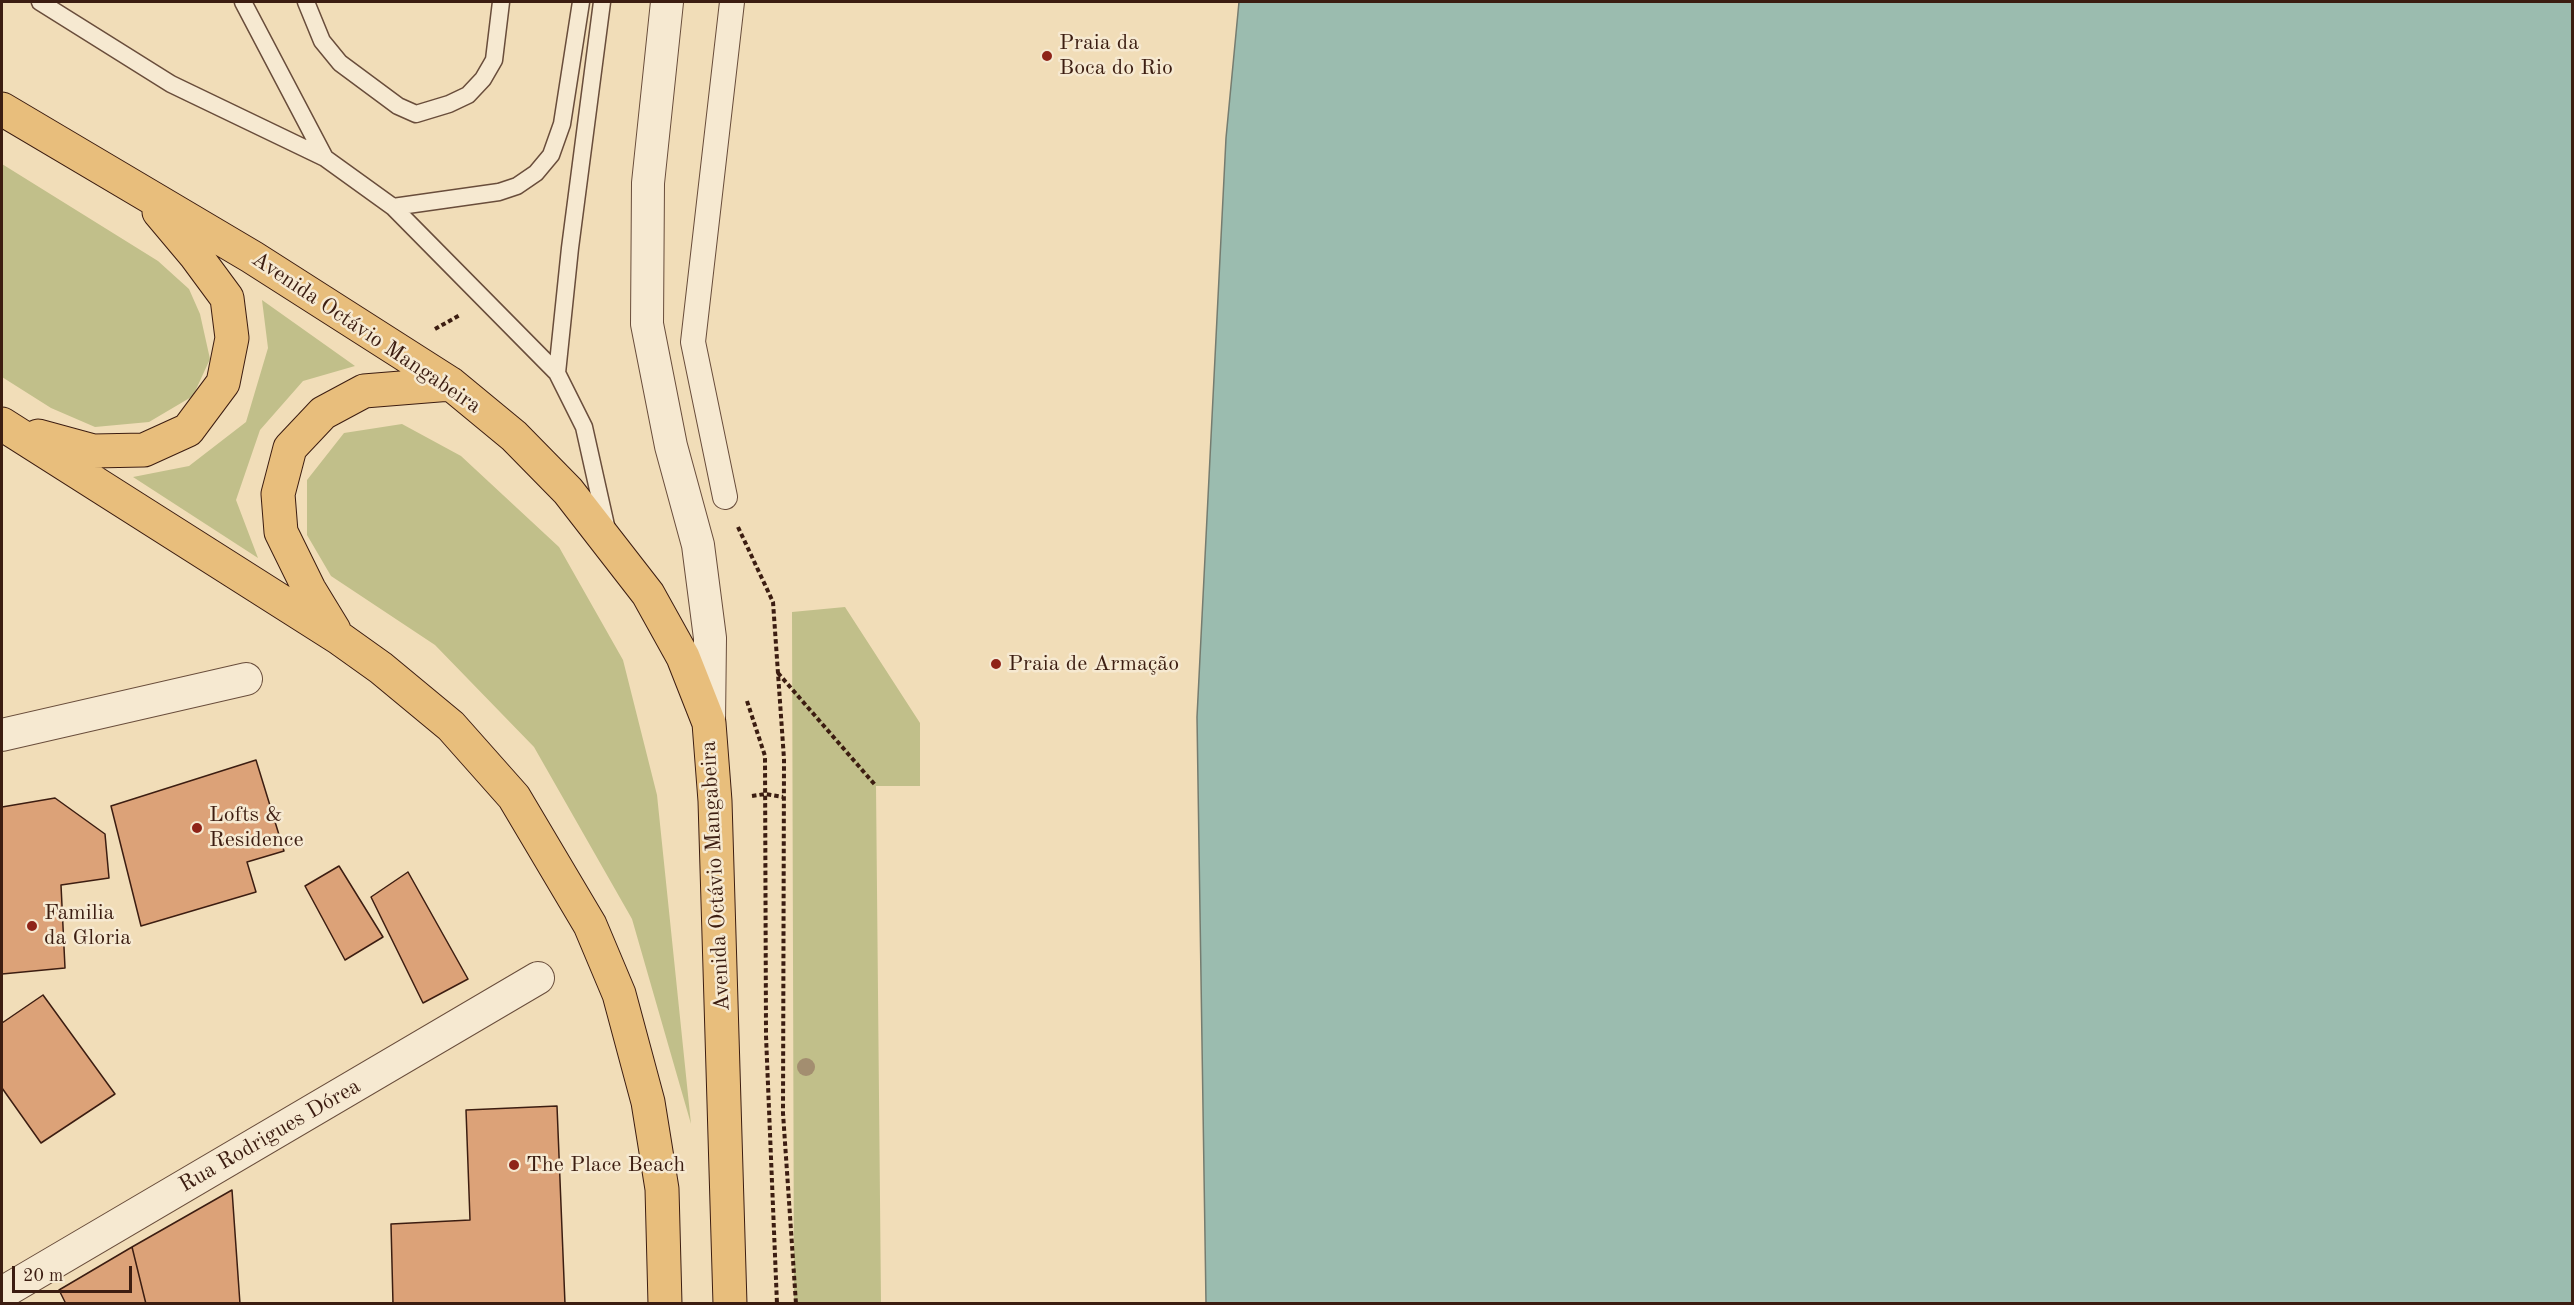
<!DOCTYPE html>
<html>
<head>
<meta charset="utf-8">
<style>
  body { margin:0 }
  #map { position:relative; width:2574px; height:1305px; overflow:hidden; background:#f1ddb8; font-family:"Old Standard TT",serif }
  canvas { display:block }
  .frame { position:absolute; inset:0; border:3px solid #3c1d11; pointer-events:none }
  .scale { position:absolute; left:12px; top:1266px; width:120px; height:27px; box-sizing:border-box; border:3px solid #3c1d11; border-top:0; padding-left:8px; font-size:18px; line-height:21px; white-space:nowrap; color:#3c1d11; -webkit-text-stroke:4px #f6e9d1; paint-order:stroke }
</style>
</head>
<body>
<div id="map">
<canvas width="2574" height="1305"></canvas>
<div class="frame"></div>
<div class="scale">20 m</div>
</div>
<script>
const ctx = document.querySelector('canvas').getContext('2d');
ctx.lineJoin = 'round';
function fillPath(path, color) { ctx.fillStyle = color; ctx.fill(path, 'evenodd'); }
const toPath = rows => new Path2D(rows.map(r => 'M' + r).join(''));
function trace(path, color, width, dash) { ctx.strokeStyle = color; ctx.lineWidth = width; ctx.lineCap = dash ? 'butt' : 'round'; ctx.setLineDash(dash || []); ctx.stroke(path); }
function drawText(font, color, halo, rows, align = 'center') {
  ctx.font = font + ' "Old Standard TT",serif'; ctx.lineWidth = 5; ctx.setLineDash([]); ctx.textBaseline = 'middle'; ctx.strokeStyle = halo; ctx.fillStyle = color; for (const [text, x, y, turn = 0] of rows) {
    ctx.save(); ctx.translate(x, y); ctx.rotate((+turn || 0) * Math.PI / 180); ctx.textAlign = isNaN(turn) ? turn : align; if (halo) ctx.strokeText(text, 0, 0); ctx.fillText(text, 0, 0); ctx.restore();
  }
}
fillPath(toPath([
  [2,164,158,261,189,289,200,314,210,359,193,396,149,422,95,427,51,408,2,377],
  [262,300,355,366,303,381,260,430,236,500,258,558,133,477,189,466,246,422,268,348],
  [402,424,461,456,559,547,623,660,657,795,691,1124,632,919,534,747,435,645,331,576,307,535,307,480,344,433],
  [845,607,920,723,920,786,876,786,881,1303,794,1303,792,612]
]), '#c1bf8a');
const water = toPath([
  [1239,2,2572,2,2572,1303,1206,1303,1197,717,1226,138,1239,2]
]);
fillPath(water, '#9bbcaf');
trace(water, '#757c70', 1.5);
const building = toPath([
  [256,760,284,851,247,862,256,892,141,926,111,806,256,760],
  [55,798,105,834,109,878,61,885,65,968,2,974,2,807,55,798],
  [339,866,383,937,345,960,305,886,339,866],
  [408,872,468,979,423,1003,371,897,408,872],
  [43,995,115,1094,41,1143,2,1088,2,1023,43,995],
  [557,1106,565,1304,393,1304,391,1224,470,1220,466,1110,557,1106],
  [232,1190,240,1304,146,1304,132,1247,232,1190],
  [132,1247,146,1304,66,1304,59,1290,132,1247]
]);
fillPath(building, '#dca278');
trace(building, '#3c1d11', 1.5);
const service = toPath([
  [40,2,171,84,325,158],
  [243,2,325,158,393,207,557,373,584,427,607,530],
  [306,2,322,41,340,63,398,106,416,114,449,104,468,95,483,79,494,60,501,2],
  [393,207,499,192,517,186,536,173,551,155,562,124,581,2],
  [557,373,570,248,602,2]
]);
const pedestrian = toPath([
  [725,497,693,342,732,2]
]);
const minor = toPath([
  [667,2,648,183,647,324,671,446,698,545,710,638,709,722],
  [2,735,246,679],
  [2,1293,538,978]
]);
const primary = toPath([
  [2,109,252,257,451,384,514,436,568,491,648,594,683,657,709,723,715,801,730,1304],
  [2,424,339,638,381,668,451,726,514,797,590,925,619,994,648,1102,662,1189,665,1304],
  [38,436,93,451,144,450,188,430,223,383,232,338,227,298,196,256,159,212],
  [334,630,309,589,281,532,278,494,290,448,323,413,364,391,451,384]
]);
trace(service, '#694d3b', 19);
trace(pedestrian, '#694d3b', 26);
trace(minor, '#694d3b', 34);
trace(primary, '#3c1d11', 35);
trace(toPath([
  [435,329,460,315],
  [738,527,773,602,784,759,783,1113,796,1304],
  [778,673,876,786],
  [747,701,765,756,766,1036,777,1304],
  [752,796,765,794,783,797]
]), '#3c1d11', 4, [4.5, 3]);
trace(service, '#f6e9d1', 16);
trace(pedestrian, '#f6e9d1', 24);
trace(minor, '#f6e9d1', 32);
trace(primary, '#e8be7c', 33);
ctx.fillStyle = '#a38e70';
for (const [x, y] of [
  [806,1067]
]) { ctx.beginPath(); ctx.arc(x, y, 9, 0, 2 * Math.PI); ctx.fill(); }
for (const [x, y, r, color] of [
  [1047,56,6,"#8f2418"],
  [996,664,6,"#8f2418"],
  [197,828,6,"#8f2418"],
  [32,926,6,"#8f2418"],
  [514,1165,6,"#8f2418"]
]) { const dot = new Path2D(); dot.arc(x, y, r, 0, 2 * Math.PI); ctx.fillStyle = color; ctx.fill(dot); trace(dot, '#f6e9d1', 2); }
drawText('22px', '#3c1d11', '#f6e9d1', [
  ["Praia da",1059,43],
  ["Boca do Rio",1059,68],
  ["Praia de Armação",1008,664],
  ["Lofts &",209,815],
  ["Residence",209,840],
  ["Familia",44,913],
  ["da Gloria",44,938],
  ["The Place Beach",526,1165]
], 'left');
drawText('22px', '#3c1d11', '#f6e9d1', [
  ["Avenida Octávio Mangabeira",366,333,34],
  ["Avenida Octávio Mangabeira",716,876,-93],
  ["Rua Rodrigues Dórea",270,1136,-30]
]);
</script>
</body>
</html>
